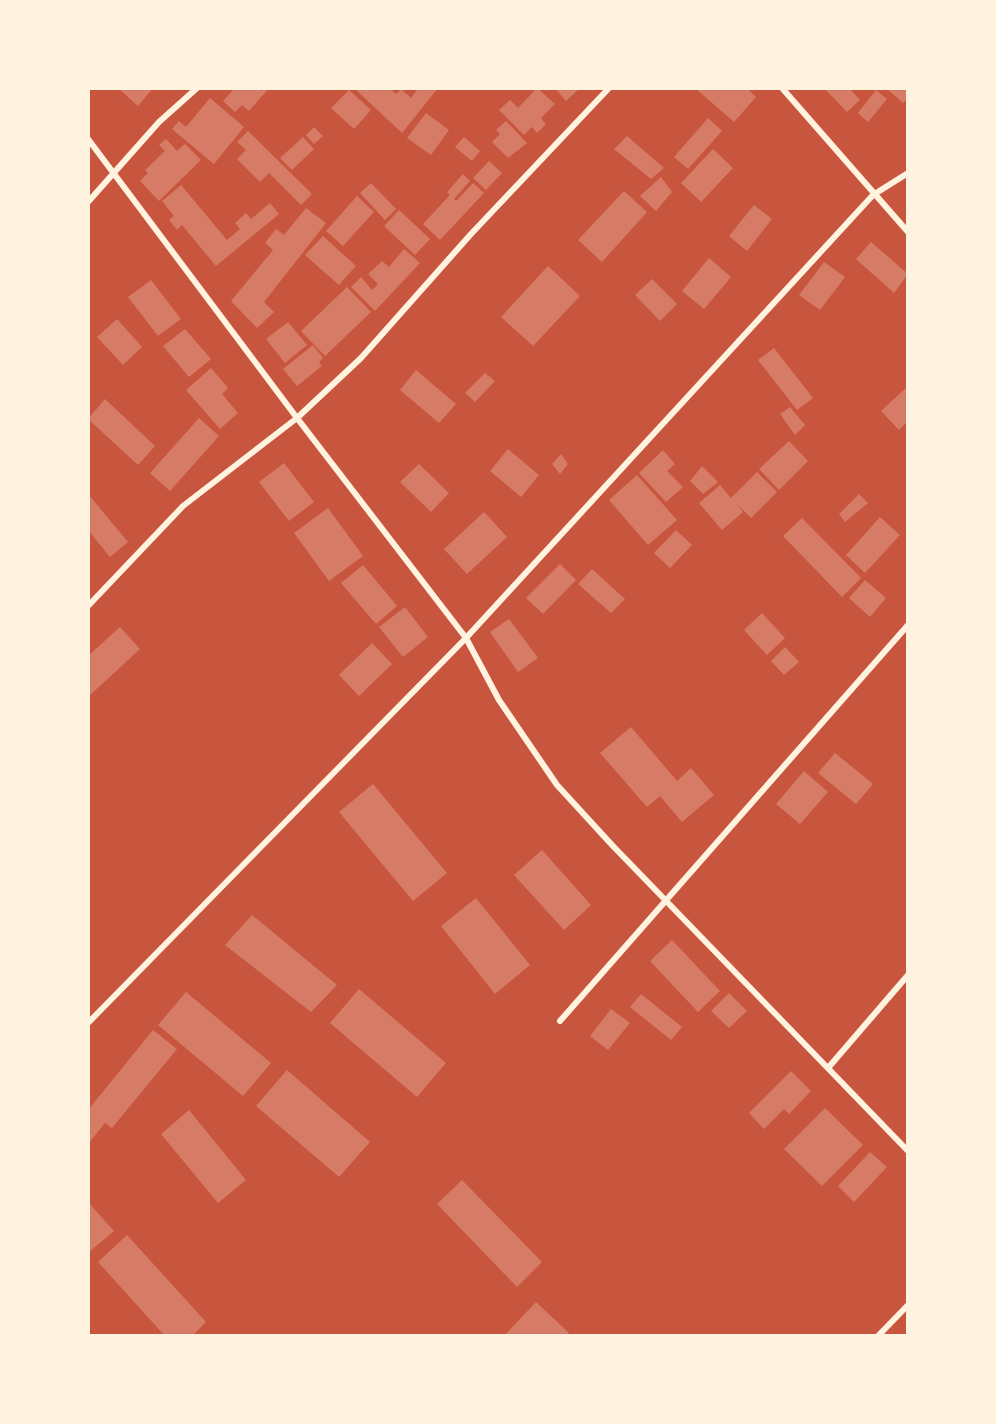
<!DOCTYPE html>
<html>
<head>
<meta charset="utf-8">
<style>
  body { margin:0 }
  #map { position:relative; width:996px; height:1424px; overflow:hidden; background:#c8553d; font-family:Montserrat,sans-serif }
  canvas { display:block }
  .frame { position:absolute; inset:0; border:90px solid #fff3e0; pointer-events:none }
</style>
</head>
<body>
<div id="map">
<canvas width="996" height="1424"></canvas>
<div class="frame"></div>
</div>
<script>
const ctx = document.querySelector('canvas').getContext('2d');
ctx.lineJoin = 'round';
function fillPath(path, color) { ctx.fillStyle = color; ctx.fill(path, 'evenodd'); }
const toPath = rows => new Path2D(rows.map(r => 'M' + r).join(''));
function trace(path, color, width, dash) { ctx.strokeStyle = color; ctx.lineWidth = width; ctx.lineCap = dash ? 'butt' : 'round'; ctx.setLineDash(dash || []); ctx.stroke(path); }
fillPath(toPath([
  [118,88,153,88,138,106],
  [235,88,269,88,249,111,242,105,235,112,223,101],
  [354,88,389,88,396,94,401,89,411,98,418,88,438,88,402,133],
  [537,88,555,104,541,118,546,124,537,133,532,127,524,135,499,110,510,100,518,108],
  [555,88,580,88,566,101],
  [695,88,747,88,756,97,734,122],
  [824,88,849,88,860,100,847,112],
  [886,88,908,88,908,98,903,103],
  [349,90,371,110,354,129,331,108],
  [876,90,887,99,868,122,858,113],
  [210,98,244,127,214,164,172,129,179,121,186,127],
  [426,113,449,130,431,155,407,138],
  [708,118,722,131,688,169,674,157],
  [506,121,527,143,508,158,492,142,500,134,496,130],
  [314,127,323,136,314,144,306,135],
  [248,131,312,194,301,205,269,173,260,182,237,159,246,150,237,142],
  [627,136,664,168,651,179,614,149],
  [303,137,314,149,292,170,280,158],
  [464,137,480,151,472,161,455,147],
  [166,139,177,151,185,144,201,160,159,201,140,181,148,173,145,170,165,151,159,145],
  [713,149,733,168,701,202,681,183],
  [489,161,502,173,486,190,473,178],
  [463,174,470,181,454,199,456,201,473,183,484,193,440,240,423,224,450,195,447,192],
  [661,177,672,192,656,211,640,196],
  [371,183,396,209,385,220,360,193],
  [181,185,227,240,240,229,235,223,246,213,251,219,270,203,279,214,216,266,182,225,177,230,169,220,174,216,162,201],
  [624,191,647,212,602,262,578,240],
  [357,196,374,212,343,246,326,231],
  [754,205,772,219,747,251,729,236],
  [306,208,326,223,264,302,274,312,257,328,231,301,273,250,265,243,276,229,284,235],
  [399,210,430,239,415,255,384,226],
  [323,236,356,266,339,285,305,255],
  [871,242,908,274,894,293,856,259],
  [404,249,420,263,375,311,351,287,361,277,372,290,378,284,368,274,382,261,389,267],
  [709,258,731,277,704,309,682,291],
  [824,262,845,277,820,310,799,295],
  [548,266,580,296,533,346,501,317],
  [652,279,677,304,660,321,635,295],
  [151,280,181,319,158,336,128,297],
  [347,287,371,312,325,356,301,331],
  [117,319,142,347,123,365,97,337],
  [288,322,307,345,285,363,266,339],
  [185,329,211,359,189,377,163,346],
  [313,345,323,358,319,362,322,366,297,386,283,369],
  [774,348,813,398,797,410,758,360],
  [211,368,228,388,222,394,238,413,220,429,186,390],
  [416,370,456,404,439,423,400,390],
  [485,373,495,381,475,402,465,393],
  [908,386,908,421,899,430,881,411],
  [105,399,155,446,138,465,88,419],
  [790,407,805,425,795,435,780,414],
  [199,418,219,436,170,491,150,473],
  [789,441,808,461,779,490,759,469],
  [508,449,539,475,521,497,490,471],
  [663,450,675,464,667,471,683,487,666,502,639,473],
  [561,454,568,464,560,474,552,464],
  [284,463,314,502,289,521,259,482],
  [419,464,449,493,431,512,400,482],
  [702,466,718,482,703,494,690,481],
  [757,472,777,492,751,518,736,503,743,512,722,530,699,503,720,485,731,498],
  [637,475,677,520,648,545,609,500],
  [88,494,128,542,110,557,88,530],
  [859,494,868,503,845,522,839,514],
  [328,508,363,556,329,581,294,533],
  [484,512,507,537,467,574,444,549],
  [880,517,900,535,865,573,846,555],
  [802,518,861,578,842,597,783,536],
  [676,530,692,545,670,568,654,553],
  [560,564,576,580,543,614,526,598],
  [363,565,397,606,376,624,341,583],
  [592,569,625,599,611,613,578,584],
  [865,580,886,598,870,617,849,598],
  [405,607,428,637,403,657,379,627],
  [762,613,785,638,767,655,744,630],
  [509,619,538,658,518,672,490,632],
  [120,627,140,649,88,697,88,656],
  [372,643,392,664,359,696,339,675],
  [785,647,799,662,784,675,771,661],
  [631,727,677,781,691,768,714,795,682,822,660,796,647,807,600,753],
  [835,753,873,784,856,804,818,773],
  [804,771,828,792,800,824,776,804],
  [373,784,447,873,413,901,339,812],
  [542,850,591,905,564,930,514,875],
  [476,898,530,965,495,994,441,926],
  [252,915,337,985,311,1012,225,945],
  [672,940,720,991,698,1012,650,961],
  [359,989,446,1063,417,1097,330,1023],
  [186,992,271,1063,243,1096,158,1025],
  [729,993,747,1011,729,1028,711,1011],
  [641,994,682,1027,671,1040,630,1007],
  [611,1009,630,1023,608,1050,590,1036],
  [153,1030,177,1049,112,1128,105,1123,88,1144,88,1110],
  [287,1070,370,1142,339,1177,256,1106],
  [791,1071,811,1091,789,1114,784,1109,764,1129,749,1113],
  [825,1108,863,1145,822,1186,784,1149],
  [189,1110,246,1180,218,1203,161,1134],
  [870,1152,887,1167,854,1202,838,1186],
  [462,1180,542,1262,517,1287,437,1204],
  [88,1202,114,1231,88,1253],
  [127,1235,206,1322,192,1336,165,1336,98,1262],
  [536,1302,569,1333,566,1336,504,1336]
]), '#d67c66');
trace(toPath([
  [782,88,908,232],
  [88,139,297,418,466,638,499,700,557,785,612,845,908,1151],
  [88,202,159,122,197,88],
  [88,606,183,506,297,418,361,358,471,234,609,88],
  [560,1021,908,625],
  [88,1023,466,638,873,195,908,173],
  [828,1068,908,975],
  [878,1336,908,1305]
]), '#fff3e0', 6);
</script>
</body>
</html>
